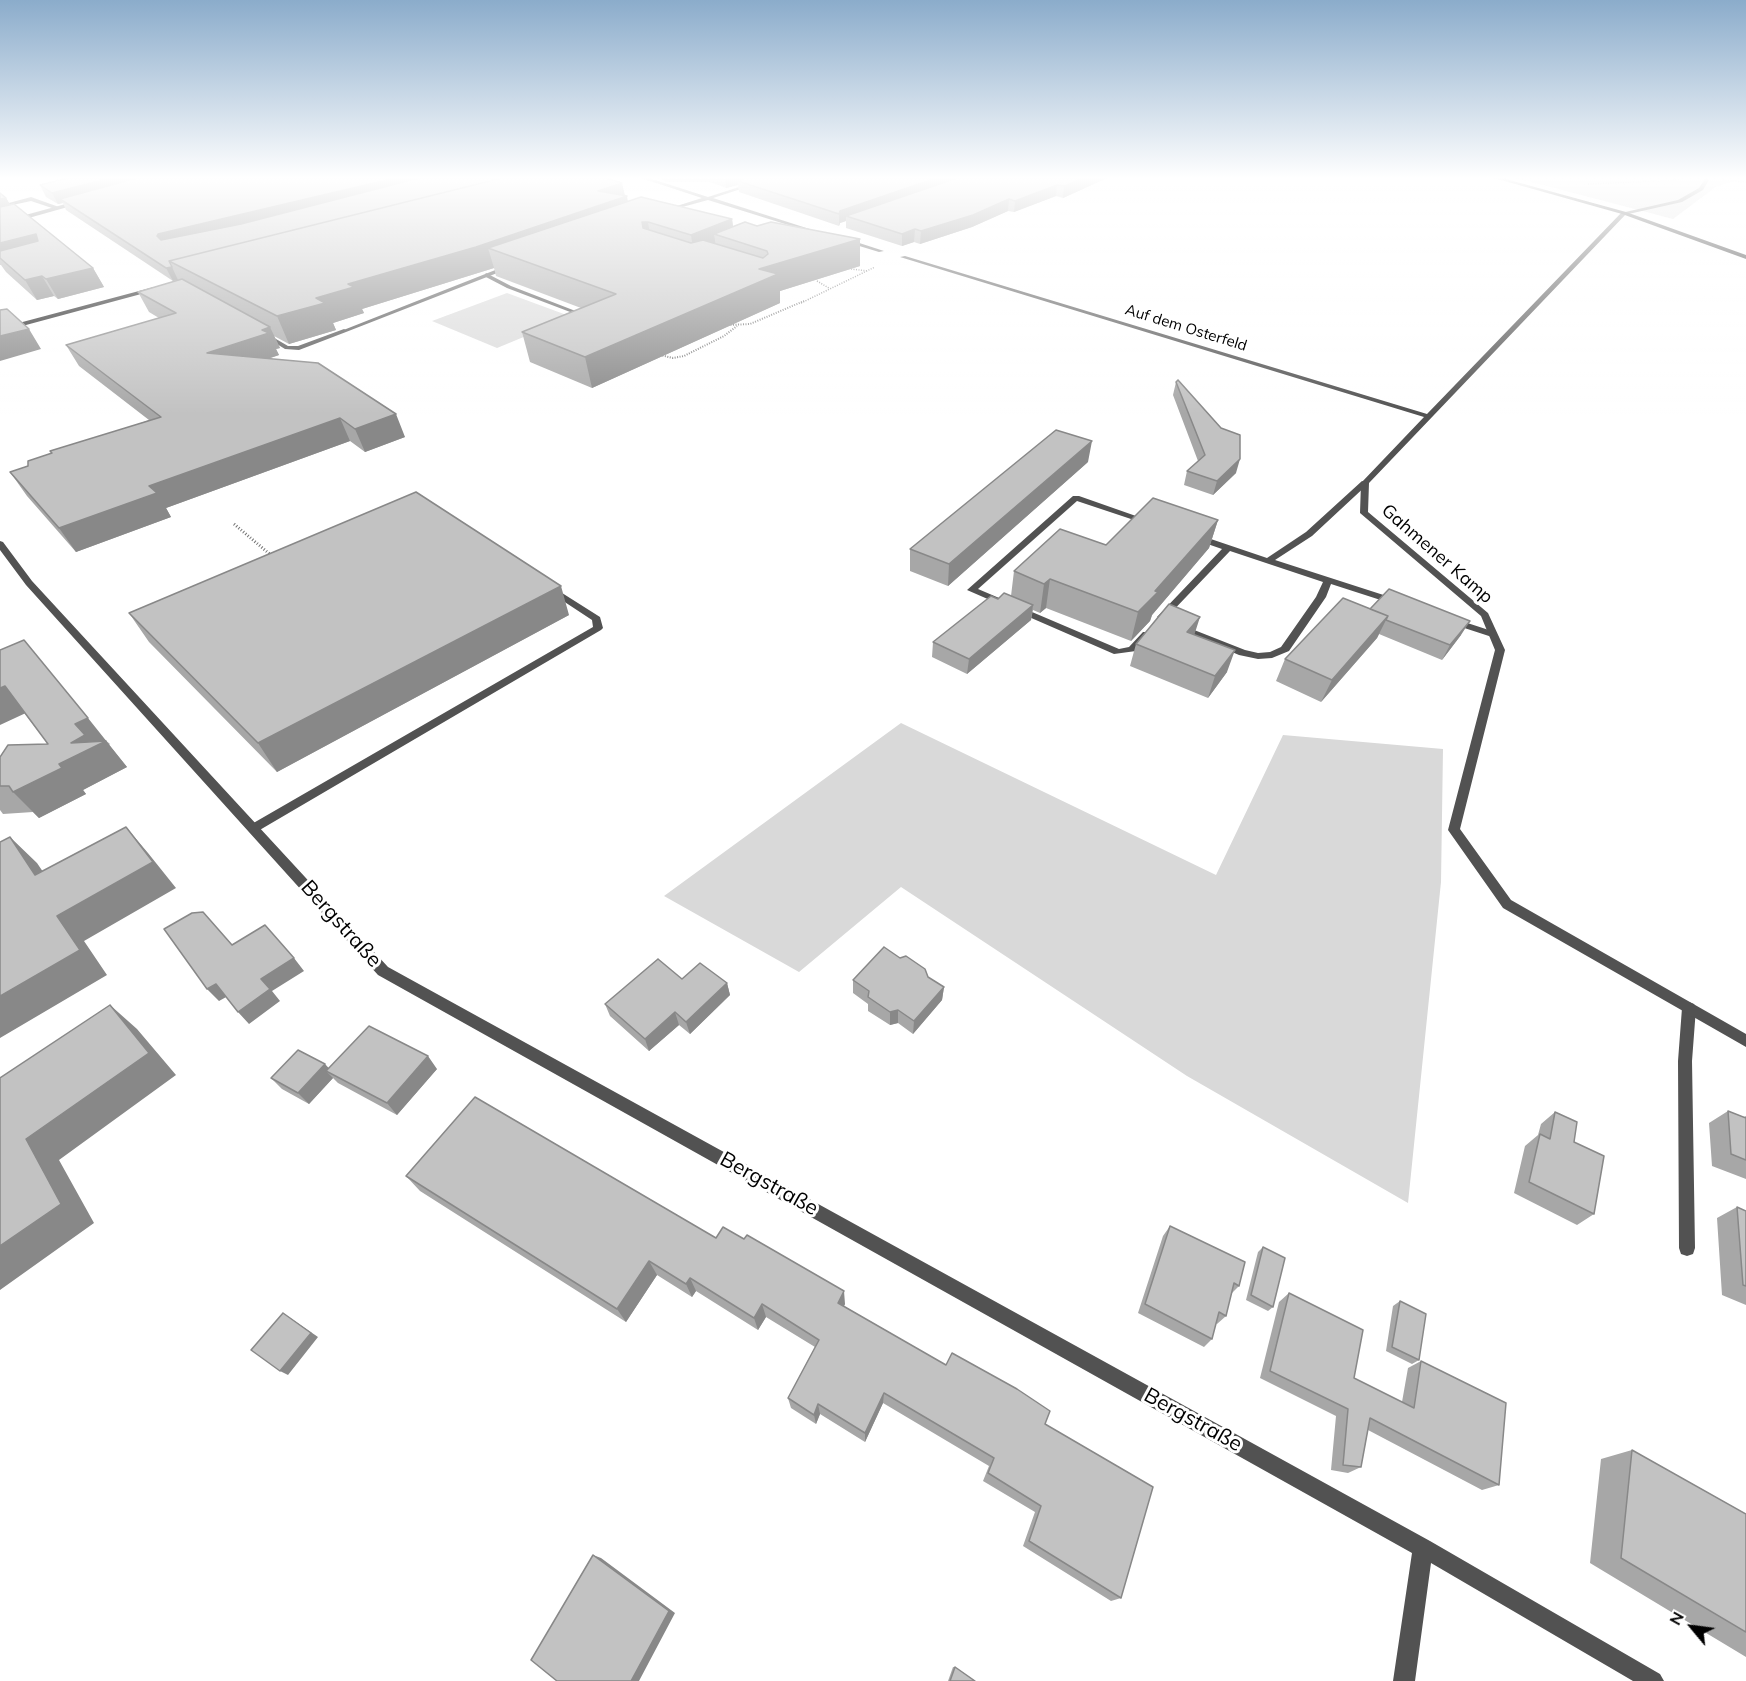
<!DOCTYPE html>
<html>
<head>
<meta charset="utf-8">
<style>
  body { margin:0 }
  #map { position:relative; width:1746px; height:1681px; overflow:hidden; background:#fff; font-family:Mulish,sans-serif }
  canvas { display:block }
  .north { position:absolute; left:1662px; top:1597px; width:60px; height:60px; -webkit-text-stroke:4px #fff; paint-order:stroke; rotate:299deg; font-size:16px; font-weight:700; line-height:24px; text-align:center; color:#000 }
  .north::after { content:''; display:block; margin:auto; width:21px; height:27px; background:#000; clip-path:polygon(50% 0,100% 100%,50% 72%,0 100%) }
</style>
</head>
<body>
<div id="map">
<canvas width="1746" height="1681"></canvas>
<div class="north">N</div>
</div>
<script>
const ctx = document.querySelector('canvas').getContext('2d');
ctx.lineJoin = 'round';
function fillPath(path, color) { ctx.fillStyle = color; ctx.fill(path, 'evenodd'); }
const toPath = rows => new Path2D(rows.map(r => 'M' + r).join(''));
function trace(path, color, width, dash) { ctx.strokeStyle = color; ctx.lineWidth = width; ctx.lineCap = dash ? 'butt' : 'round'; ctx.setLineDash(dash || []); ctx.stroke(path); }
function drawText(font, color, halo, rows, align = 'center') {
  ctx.font = font + ' Mulish,sans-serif'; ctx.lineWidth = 6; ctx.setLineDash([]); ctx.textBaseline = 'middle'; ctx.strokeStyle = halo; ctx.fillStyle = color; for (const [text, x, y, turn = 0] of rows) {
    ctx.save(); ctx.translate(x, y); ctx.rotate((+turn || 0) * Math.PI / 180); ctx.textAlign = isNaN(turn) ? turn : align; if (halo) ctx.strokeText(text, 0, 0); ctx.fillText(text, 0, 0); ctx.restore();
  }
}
fillPath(toPath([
  [1516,178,1746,178,1746,182,1736,181,1717,186,1673,219],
  [507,293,572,317,497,348,432,321],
  [901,723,1216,875,1283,735,1443,749,1441,882,1408,1203,1187,1076,901,887,799,972,664,896]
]), '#d9d9d9');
trace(toPath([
  [1723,180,1746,182],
  [1588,184,1679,180],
  [851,269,868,271],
  [817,281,829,288],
  [801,303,875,267]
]), '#747474', 1.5, [1, 1.5]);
trace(toPath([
  [728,325,750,324,804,301],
  [660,355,673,358,684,356,724,336,737,326]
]), '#747474', 2, [1, 1.5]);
trace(toPath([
  [234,524,272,556]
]), '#747474', 3, [1, 2]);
fillPath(toPath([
  [1705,179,1709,180,1703,190,1682,202,1624,215,1621,213,1678,200,1699,188,1705,179],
  [31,197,59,207,60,208,55,209,31,201,8,206,5,204,31,197],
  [486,273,511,286,591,317,586,318,507,288,484,276,486,273],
  [344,329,346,330,346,332,299,350,285,349,259,333,264,332,288,346,298,346,344,329],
  [1362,481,1369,483,1312,536,1275,560,1399,600,1399,604,1393,604,1331,584,1326,597,1289,651,1272,658,1258,659,1239,655,1176,628,1181,625,1184,626,1245,650,1258,653,1270,652,1281,647,1316,597,1323,582,1230,551,1165,619,1159,619,1157,617,1222,549,1193,539,1193,535,1199,535,1267,558,1306,532,1362,481],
  [1073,496,1079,496,1153,522,1146,524,1077,501,978,589,1119,649,1129,647,1143,632,1149,632,1149,636,1136,651,1114,654,967,590,1073,496],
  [551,586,600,617,603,628,601,630,258,831,250,831,248,828,250,825,593,627,592,620,548,591,548,587,551,586],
  [1452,618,1495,632,1497,634,1492,637,1449,623,1449,619,1452,618],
  [1689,1002,1694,1004,1696,1008,1692,1061,1695,1248,1693,1254,1687,1256,1681,1254,1679,1248,1678,1061,1682,1008,1684,1004,1689,1002]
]), '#525252');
fillPath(toPath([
  [641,178,649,178,708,197,767,178,775,178,713,198,822,233,817,234,708,200,664,212,664,210,702,198,641,178],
  [80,200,82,203,0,226,0,222,80,200],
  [1622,212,1627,213,1369,483,1368,512,1488,613,1505,650,1460,829,1511,900,1746,1034,1746,1047,1503,908,1448,830,1495,650,1481,616,1360,513,1361,483,1424,417,900,257,905,256,1427,414,1622,212],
  [843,239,847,239,884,251,879,252,843,241,843,239],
  [508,265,510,268,346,332,341,331,508,265],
  [0,541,3,542,32,581,388,967,1430,1541,1660,1674,1664,1681,1633,1681,1431,1563,1415,1681,1393,1681,1412,1553,378,975,26,585,0,550,0,541]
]), '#525252');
fillPath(toPath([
  [1494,178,1502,178,1626,212,1746,255,1746,259,1622,214,1494,178],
  [154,287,156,290,0,332,0,328,154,287]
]), '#1f1f1f');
fillPath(toPath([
  [657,178,1107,178,1063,198,1056,196,1014,212,1008,211,972,227,920,244,914,242,902,246,846,228,846,221,840,223,839,226,739,192,738,185,726,188,710,182,668,182],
  [622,183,625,196,627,196,627,201,732,219,733,227,757,226,860,239,860,266,780,291,780,303,592,388,530,362,522,332,581,308,496,276,494,268,362,309,364,313,333,323,336,330,289,344,274,336,280,348,276,349,279,355,268,359,405,437,365,452,350,441,166,508,171,517,76,552,27,496,10,472,28,466,149,420,79,366,66,345,159,318,149,312,138,292,178,280,173,281,66,210,63,203,58,204,46,197,40,185],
  [0,193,6,198,10,205,93,268,104,287,58,299,54,296,37,300,6,272,1,265,0,265],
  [1176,382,1236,473,1213,495,1184,485,1187,471,1198,461,1173,395],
  [1088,462,948,586,910,571,910,549],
  [1218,520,1209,548,1152,615,1150,621,1131,641,1046,608,1040,613,1033,610,1031,620,967,674,932,657,933,642,998,599,1011,596,1014,571,1106,545],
  [1370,609,1461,635,1442,660,1379,634,1377,638,1321,702,1276,681,1285,659],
  [129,613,569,615,277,772,149,642],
  [1194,635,1227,672,1208,698,1130,666,1136,644],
  [0,650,110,744,109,745,127,767,83,790,86,794,39,818,33,812,3,814,0,810,0,757,48,744,25,714],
  [928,977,944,987,942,1000,913,1034,898,1023,890,1025,868,1011,868,1004,853,993,853,980],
  [682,979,727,983,730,995,690,1034,679,1025,649,1051,610,1016,605,1004],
  [329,1068,437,1069,397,1115,338,1083,333,1078,309,1104,282,1089,271,1078],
  [1728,1111,1744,1117,1746,1116,1746,1179,1712,1166,1709,1123],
  [1555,1112,1574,1142,1594,1214,1577,1225,1514,1193,1525,1146,1538,1135,1541,1124],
  [406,1176,716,1238,845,1304,844,1306,1045,1424,1121,1598,1111,1601,1023,1546,1035,1512,983,1481,989,1466,883,1403,865,1442,820,1414,816,1424,791,1408,788,1398,815,1347,766,1317,758,1330,696,1291,692,1297,657,1275,626,1322,420,1191],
  [1737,1207,1746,1211,1746,1305,1722,1295,1717,1218],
  [1170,1226,1239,1286,1231,1294,1226,1316,1217,1324,1216,1323,1212,1339,1204,1347,1138,1313,1163,1236],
  [1263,1247,1273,1307,1268,1311,1246,1300,1258,1252],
  [1289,1293,1354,1378,1402,1402,1408,1368,1421,1361,1499,1485,1482,1490,1368,1430,1361,1467,1348,1473,1331,1470,1336,1416,1260,1378,1279,1302],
  [1400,1301,1419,1360,1412,1364,1386,1351,1393,1306],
  [1632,1450,1746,1514,1746,1657,1590,1563,1601,1459],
  [953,1667,955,1667,975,1681,948,1681]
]), '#a7a7a7');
fillPath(toPath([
  [110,178,158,178,60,199,63,203,58,204,52,193],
  [395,178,446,178,165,246,157,236,158,234],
  [725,178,765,178,738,181,738,185,726,188],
  [936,178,968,178,846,216,846,221,840,223,839,226,839,214,840,211],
  [1083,178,1107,178,1063,198,1064,186],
  [622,183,625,197,627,196,631,220,488,248,494,268,362,309,364,313,333,323,336,330,289,344,277,316,348,284,598,191],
  [1057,185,1056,196,1014,212,1015,201],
  [6,198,17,215,0,220,0,199],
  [1009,199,1008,211,972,227,920,244,921,231],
  [732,219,735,241,714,234,717,254,695,263,691,235],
  [642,222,648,222,652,249,646,249],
  [915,229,914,242,902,246,902,234],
  [36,234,47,253,0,258,0,243],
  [860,239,860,266,780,291,780,303,592,388,585,357,759,269],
  [172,267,178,280,173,281,166,268],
  [93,268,104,287,58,299,46,279],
  [42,276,54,296,37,300,25,280],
  [270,327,280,348,276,349,279,355,218,375,207,353],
  [29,329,41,349,0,361,0,336],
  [396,414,405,437,365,452,355,429],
  [340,418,350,441,166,508,171,517,76,552,59,528,149,486],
  [1092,441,1088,462,948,586,949,564],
  [1240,459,1236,473,1213,495,1217,481],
  [1218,520,1209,548,1152,615,1150,621,1131,641,1138,612,1155,591],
  [1050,579,1046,608,1040,613,1044,584],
  [561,586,569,615,277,772,258,743],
  [1033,605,1031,620,967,674,969,659],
  [1388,616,1377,638,1321,702,1332,680],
  [1200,617,1193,639,1187,632],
  [1470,621,1461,635,1442,660,1450,645],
  [1235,650,1227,672,1208,698,1215,676],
  [5,686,28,712,0,725,0,688],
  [88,718,127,767,83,790,86,794,39,818,13,792,59,764,71,743,75,724],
  [126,827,148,853,176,888,84,941,107,975,0,1038,0,996,57,916],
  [10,837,37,863,62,900,35,875],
  [294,958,304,971,272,991,280,1001,249,1024,238,1012,261,979],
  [727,983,730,995,690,1034,686,1022],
  [216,984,228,996,219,1001,207,989],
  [944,987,942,1000,913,1034,914,1021],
  [110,1005,137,1029,176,1075,59,1160,94,1223,0,1290,0,1246,26,1139],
  [898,1010,898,1023,890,1025,890,1012],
  [675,1012,679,1025,649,1051,645,1039],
  [428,1056,437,1069,397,1115,387,1103],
  [325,1064,335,1075,326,1071,333,1078,309,1104,298,1093],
  [649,1261,657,1275,626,1322,617,1309],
  [690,1278,696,1291,692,1297,686,1284],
  [844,1291,845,1304,839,1315,838,1303],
  [762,1304,766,1317,758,1330,754,1318],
  [283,1313,318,1337,288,1375,280,1371],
  [884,1393,883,1403,865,1442,865,1433],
  [818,1404,820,1414,816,1424,814,1415],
  [593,1555,601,1558,675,1613,639,1681,631,1681]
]), '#888');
const building = toPath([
  [68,178,110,178,52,193,40,185,68,178],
  [137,178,395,178,158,234,157,236,161,240,241,224,419,178,502,178,169,261,172,267,166,268,60,199,137,178],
  [502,178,606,178,622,183,598,191,627,196,476,247,348,284,354,287,316,298,325,303,277,316,169,261,502,178],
  [745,178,936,178,840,211,839,214,738,181,745,178],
  [957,178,1083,178,1064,186,1057,185,1015,201,1009,199,973,215,921,231,915,229,902,234,846,216,957,178],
  [0,193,6,198,0,199,0,193],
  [641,197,732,219,691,235,648,222,642,222,643,228,691,243,703,240,763,258,768,254,767,251,714,234,745,222,757,226,771,222,860,239,759,269,778,274,585,357,522,332,616,294,488,248,641,197],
  [14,204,93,268,46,279,42,276,25,280,0,258,0,251,38,241,36,234,0,243,0,207,14,204],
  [182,279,270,327,262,330,269,333,207,353,318,363,396,414,355,429,340,418,149,486,157,493,59,528,10,472,28,466,28,461,52,453,50,451,161,417,66,345,176,313,138,292,182,279],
  [7,309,29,329,0,336,0,310,7,309],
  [1178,380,1221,428,1240,435,1240,459,1217,481,1187,471,1205,455,1176,382,1178,380],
  [1056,430,1092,441,949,564,910,549,1056,430],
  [416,492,561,586,258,743,129,613,416,492],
  [1153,498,1218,520,1155,591,1158,592,1138,612,1050,579,1044,584,1014,571,1060,529,1106,545,1153,498],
  [1389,589,1470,621,1450,645,1386,620,1388,616,1370,609,1389,589],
  [1004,593,1033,605,969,659,933,642,991,596,998,599,1004,593],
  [1343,598,1388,616,1332,680,1285,659,1343,598],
  [1169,604,1200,617,1187,632,1235,650,1215,676,1136,644,1169,604],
  [24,640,88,718,75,724,85,735,71,743,106,741,59,764,62,768,13,792,9,786,0,786,0,757,8,745,48,744,5,686,0,688,0,650,24,640],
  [126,827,153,862,57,916,80,950,0,996,0,842,10,837,35,875,126,827],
  [203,912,232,945,265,925,294,958,261,979,270,989,238,1012,216,984,207,989,164,929,192,913,203,912],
  [884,947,900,958,906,956,925,969,928,977,944,987,914,1021,898,1010,890,1012,868,997,869,991,853,980,884,947],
  [658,959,682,979,700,963,727,983,686,1022,675,1012,645,1039,605,1004,658,959],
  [110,1005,149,1053,26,1139,61,1204,0,1246,0,1078,110,1005],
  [369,1026,428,1056,387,1103,326,1071,369,1026],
  [298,1050,325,1064,298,1093,271,1078,298,1050],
  [475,1097,716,1238,723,1227,744,1239,747,1235,844,1291,838,1303,946,1365,952,1353,1017,1389,1050,1411,1045,1424,1153,1487,1121,1598,1029,1541,1041,1506,988,1473,994,1458,884,1393,865,1433,818,1404,814,1415,788,1398,819,1340,762,1304,754,1318,690,1278,686,1284,649,1261,617,1309,406,1176,475,1097],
  [1728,1111,1746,1118,1746,1160,1731,1154,1728,1111],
  [1555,1112,1577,1122,1574,1142,1604,1156,1594,1214,1529,1182,1540,1134,1550,1139,1555,1112],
  [1737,1207,1746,1211,1746,1286,1743,1285,1737,1207],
  [1170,1226,1245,1262,1239,1286,1234,1283,1226,1316,1219,1312,1212,1339,1145,1304,1170,1226],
  [1263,1247,1285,1258,1273,1307,1251,1295,1263,1247],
  [1289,1293,1363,1330,1354,1378,1414,1408,1421,1361,1506,1403,1499,1485,1370,1418,1361,1467,1343,1465,1348,1409,1270,1371,1289,1293],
  [1400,1301,1426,1314,1419,1360,1392,1347,1400,1301],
  [283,1313,311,1333,280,1371,251,1350,283,1313],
  [1632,1450,1746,1514,1746,1632,1621,1558,1632,1450],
  [593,1555,669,1611,631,1681,557,1681,531,1660,593,1555],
  [955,1667,975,1681,950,1681,955,1667]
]);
fillPath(building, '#c2c2c2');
trace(building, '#888', 1.5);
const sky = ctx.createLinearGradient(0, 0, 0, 414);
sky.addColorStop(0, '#8baccb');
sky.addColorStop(0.43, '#fff');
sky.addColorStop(1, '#ffffff00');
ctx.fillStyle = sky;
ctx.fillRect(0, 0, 1746, 414);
drawText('15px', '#000', '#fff', [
  ["Auf dem Osterfeld",1186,328,17]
]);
drawText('18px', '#000', '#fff', [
  ["Gahmener Kamp",1437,554,41]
]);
drawText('21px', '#000', '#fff', [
  ["Bergstraße",341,924,48],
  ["Bergstraße",769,1184,29],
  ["Bergstraße",1193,1420,29]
]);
</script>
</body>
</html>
